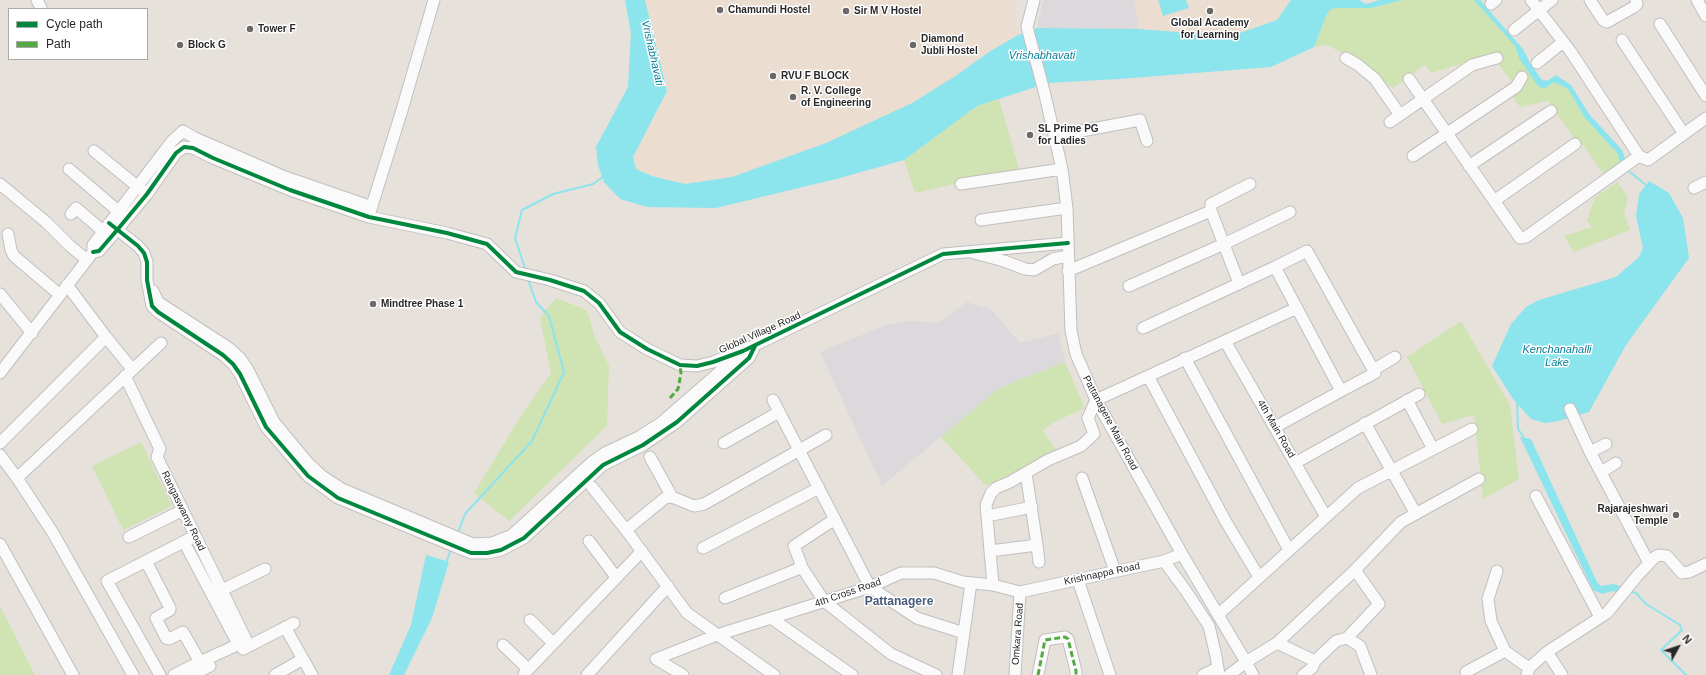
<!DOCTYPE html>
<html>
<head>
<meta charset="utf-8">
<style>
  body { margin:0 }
  #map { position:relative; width:1706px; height:675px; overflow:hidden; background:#e7e1dc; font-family:Helvetica,sans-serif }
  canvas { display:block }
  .legend { position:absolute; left:8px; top:8px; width:140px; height:52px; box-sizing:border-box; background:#fff; border:1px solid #a9a9a9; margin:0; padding:5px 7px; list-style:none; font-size:12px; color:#282828 }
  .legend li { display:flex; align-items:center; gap:8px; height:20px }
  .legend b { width:20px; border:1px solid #a9a9a9 }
  .north { position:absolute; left:1658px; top:627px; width:40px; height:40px; -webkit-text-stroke:3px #fff; paint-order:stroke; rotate:50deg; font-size:11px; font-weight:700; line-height:16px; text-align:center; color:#282828 }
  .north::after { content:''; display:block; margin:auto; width:14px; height:18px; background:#282828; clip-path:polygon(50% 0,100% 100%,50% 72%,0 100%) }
</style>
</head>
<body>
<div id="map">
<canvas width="1706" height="675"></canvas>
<ul class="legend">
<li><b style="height:5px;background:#00873e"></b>Cycle path</li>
<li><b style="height:5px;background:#53aa44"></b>Path</li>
</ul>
<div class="north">N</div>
</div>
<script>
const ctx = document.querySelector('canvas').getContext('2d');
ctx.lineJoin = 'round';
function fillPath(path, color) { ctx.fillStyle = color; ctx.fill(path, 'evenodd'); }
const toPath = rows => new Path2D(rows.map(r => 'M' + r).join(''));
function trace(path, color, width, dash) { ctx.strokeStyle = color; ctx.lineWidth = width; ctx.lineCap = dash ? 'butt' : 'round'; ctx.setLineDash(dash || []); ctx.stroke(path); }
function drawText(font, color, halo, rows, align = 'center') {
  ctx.font = font + ' Helvetica,sans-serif'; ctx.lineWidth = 3; ctx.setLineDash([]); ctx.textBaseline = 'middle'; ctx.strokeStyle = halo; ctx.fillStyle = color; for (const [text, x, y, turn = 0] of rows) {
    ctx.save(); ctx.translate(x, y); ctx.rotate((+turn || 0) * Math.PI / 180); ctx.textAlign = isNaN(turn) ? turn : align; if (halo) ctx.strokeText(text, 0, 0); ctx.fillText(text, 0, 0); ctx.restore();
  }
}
fillPath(toPath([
  [1043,0,1134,0,1139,29,1037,28],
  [967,302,991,309,1020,343,1059,333,1065,362,1014,382,996,391,882,486,820,352,889,324,907,321,938,323]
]), '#dcd9dc');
fillPath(toPath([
  [645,0,1017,0,1014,8,1018,35,989,52,954,77,912,103,826,143,732,177,685,184,652,176,636,169,633,157,667,91],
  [1134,0,1291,0,1277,20,1240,33,1190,33,1139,29]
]), '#ebddd0');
fillPath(toPath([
  [1402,0,1474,0,1515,46,1519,58,1544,89,1554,82,1568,89,1585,118,1618,154,1620,164,1604,175,1584,146,1574,138,1548,101,1520,107,1512,95,1518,90,1499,65,1497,53,1431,73,1425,65,1393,88,1357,59,1326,45,1314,47,1327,14,1331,9,1337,8,1371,8],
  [999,99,1019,169,915,193,904,160,977,106],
  [1617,182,1628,197,1624,213,1630,230,1574,252,1564,236,1592,227,1587,220,1595,197],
  [556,298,587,310,594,335,609,366,607,426,509,521,474,493,522,414,551,373,540,318],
  [1461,321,1510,405,1519,479,1483,499,1474,415,1442,424,1407,357],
  [1065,362,1085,408,1052,423,1043,431,1058,452,986,486,941,437,996,391,1014,382],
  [141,442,172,506,123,530,92,466],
  [0,606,35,675,0,675]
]), '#cfe3b3');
fillPath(toPath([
  [625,0,645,0,667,91,633,157,636,169,652,176,685,184,732,177,826,143,912,103,954,77,989,52,1018,35,1037,28,1139,29,1190,33,1240,33,1277,20,1291,0,1359,0,1366,4,1380,0,1402,0,1371,8,1337,8,1331,9,1327,14,1314,47,1271,67,1119,79,1048,83,977,106,904,160,840,178,716,208,647,207,620,199,604,182,598,165,596,147,628,87,631,33],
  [1158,0,1186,0,1189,8,1163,16],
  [1474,0,1480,0,1523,49,1530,63,1541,79,1547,81,1556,75,1571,85,1589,114,1622,150,1626,160,1620,164,1618,154,1585,118,1568,89,1554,82,1544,89,1538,86,1519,58,1515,46],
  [1649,181,1669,193,1683,218,1689,258,1626,345,1589,412,1558,421,1545,423,1531,419,1513,399,1492,366,1511,324,1526,307,1539,300,1616,277,1639,257,1643,248,1636,216,1639,194],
  [1520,437,1531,439,1597,582,1601,586,1614,584,1623,587,1621,593,1612,591,1602,594,1593,590],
  [426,555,449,562,432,618,404,675,389,675,411,625]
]), '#8ce4ed');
trace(toPath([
  [1627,168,1630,172,1646,185,1646,187],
  [526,271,515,238,522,210,553,194,593,184,604,176],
  [1517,401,1518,429,1525,439],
  [458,533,465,514,532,441,564,372,549,316,536,302,528,279],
  [446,563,451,549],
  [1630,591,1636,593,1646,604,1680,625,1682,630,1661,650,1686,675]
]), '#8ce4ed', 2);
const minor = toPath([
  [37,0,41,8],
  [1034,0,1027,27,1045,95,1062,169,1067,208,1071,331,1076,354,1096,400,1182,554,1246,662,1229,675],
  [1531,0,1571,52,1639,156,1648,160,1706,118],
  [1590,0,1603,20,1607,22,1634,7,1637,4,1636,0],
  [1697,0,1706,16],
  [1491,4,1496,0],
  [1660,24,1706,96],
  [1514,30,1552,0],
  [1622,40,1684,134],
  [1346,58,1358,65,1375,79,1400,115],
  [1537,63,1563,42],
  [1409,79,1520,238,1526,237,1639,156],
  [1390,122,1472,65,1497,58],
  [1055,136,1140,120,1147,141],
  [94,151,143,191],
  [1413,156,1516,87,1522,77],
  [1469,166,1551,111],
  [69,169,118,211],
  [0,184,46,222,70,246,87,260],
  [961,184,1062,169],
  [1694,188,1706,182],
  [1494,201,1575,144],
  [1211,211,1239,283],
  [370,212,402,110,434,0],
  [71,214,76,208,103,231],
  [981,220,1067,208],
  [109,223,138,246,144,253,147,262,147,280,152,306,158,312,223,355,233,364,240,374,266,427,308,476,338,498,471,553,487,553,501,550,524,538,603,465,643,445,677,422,749,358,755,346],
  [8,234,11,250,14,256,60,295],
  [93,252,99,251,118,229,147,194,176,153,184,147,193,148,213,158,290,190,369,217,447,233,487,244,516,272,550,280,584,291,599,303,620,332,647,349,680,365,697,366,713,362,743,351,943,254,1068,243],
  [974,253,1004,261,1025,269,1034,270,1053,259,1068,256],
  [1068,271,1211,211,1211,204,1250,184],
  [67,285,106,337,132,369],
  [1129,286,1224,244,1290,212],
  [153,291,158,302,229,348,240,358,248,370,274,422,308,463,322,476,342,489,473,544,492,543,512,535,592,462,605,453,639,437,661,423,738,356],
  [0,294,32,333],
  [1143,328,1275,267,1307,251,1375,373,1341,391],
  [1225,341,1326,517],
  [1185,358,1289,550],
  [1373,370,1395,357],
  [0,373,93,252,93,245,172,141,183,131,195,138,285,177,372,207],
  [125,376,160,449,157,457,249,646],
  [1148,376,1226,522,1259,577],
  [773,400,870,587,917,618,964,633],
  [1407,400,1433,449],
  [1570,409,1590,452,1649,563],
  [1365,423,1416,514],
  [1275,427,1341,391,1275,267],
  [0,443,106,337],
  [724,443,779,412],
  [1590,452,1606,444],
  [0,455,17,478,53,533,133,675],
  [650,457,672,497],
  [1295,463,1419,394],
  [1601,472,1616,463],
  [17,478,161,343],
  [1082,478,1115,571],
  [592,487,626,530,687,613,774,675],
  [1536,496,1600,617],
  [987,516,1032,507],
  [626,530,665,498,672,497,694,506,704,504,826,435],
  [129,537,183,510],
  [589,541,616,577],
  [184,542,237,642,235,646,200,662,203,668],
  [0,544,73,675],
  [1037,545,1039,562],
  [703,548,819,488],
  [990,551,1037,545,1026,473],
  [146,561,170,608,170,610,156,618,166,638,169,639,183,632,200,662,174,675],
  [1164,561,1186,591,1209,626,1216,656,1219,675],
  [801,566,824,601,891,654,936,675],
  [1497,571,1488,599,1491,621,1505,651,1529,668],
  [1078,580,1110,675],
  [993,585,986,505,991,493,996,488,1010,482,1048,460,1081,446,1094,434,1088,418,1096,400,1297,308],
  [222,590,265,569],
  [725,598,798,569,801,564,794,546,835,519],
  [1219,614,1358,488,1472,429],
  [771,618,852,675],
  [530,620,553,643],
  [285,627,312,675],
  [1347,638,1379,604,1355,570],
  [1277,643,1355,570,1401,522,1479,479],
  [503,645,528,669],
  [243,649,294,623],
  [1547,652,1562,675],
  [656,659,717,635,870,587,901,573,934,573,963,582,993,585,1020,592,1164,561,1182,554],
  [656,659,683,675],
  [1466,672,1505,651],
  [524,674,642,551],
  [160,675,107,581,195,536],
  [192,675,210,666],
  [275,675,303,659],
  [587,675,668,586],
  [958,675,971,583],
  [1015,675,1020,592],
  [1038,675,1045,640,1065,637,1068,639,1076,671,1076,675],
  [1203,675,1218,668],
  [1253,675,1246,662,1277,643,1315,661,1336,641,1347,638,1360,646,1371,675],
  [1303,675,1312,668,1315,661],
  [1527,675,1529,668,1547,652,1607,613,1637,576,1655,557,1659,555,1667,556,1682,573,1689,572,1706,564]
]);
trace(minor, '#c0bfbe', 13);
trace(minor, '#fbfafa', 11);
trace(toPath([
  [670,398,678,389,681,373,680,365],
  [1038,675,1045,640,1065,637,1068,639,1076,671,1076,675]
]), '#53aa44', 3, [6, 3]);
trace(toPath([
  [109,223,138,246,144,253,147,262,147,280,152,306,158,312,223,355,233,364,240,374,266,427,308,476,338,498,471,553,487,553,501,550,524,538,603,465,643,445,677,422,749,358,755,346],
  [93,252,99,251,118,229,147,194,176,153,184,147,193,148,213,158,290,190,369,217,447,233,487,244,516,272,550,280,584,291,599,303,620,332,647,349,680,365,697,366,713,362,743,351,943,254,1068,243]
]), '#00873e', 4);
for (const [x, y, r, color] of [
  [720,10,4,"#6b6967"],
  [846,11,4,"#6b6967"],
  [1210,11,4,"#6b6967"],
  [250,29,4,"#6b6967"],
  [180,45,4,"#6b6967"],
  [913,45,4,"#6b6967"],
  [773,76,4,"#6b6967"],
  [793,97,4,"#6b6967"],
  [1030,135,4,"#6b6967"],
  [373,304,4,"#6b6967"],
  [1676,515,4,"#6b6967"]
]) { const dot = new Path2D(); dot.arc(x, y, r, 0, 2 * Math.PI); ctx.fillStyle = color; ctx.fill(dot); trace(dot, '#fff', 1.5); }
drawText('bold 10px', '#282828', '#fff', [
  ["Chamundi Hostel",728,10],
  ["Sir M V Hostel",854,11],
  ["Global Academy",1210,23,"center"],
  ["for Learning",1210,35,"center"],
  ["Tower F",258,29],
  ["Diamond",921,39],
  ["Jubli Hostel",921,51],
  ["Block G",188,45],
  ["RVU F BLOCK",781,76],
  ["R. V. College",801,91],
  ["of Engineering",801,103],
  ["SL Prime PG",1038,129],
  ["for Ladies",1038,141],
  ["Mindtree Phase 1",381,304],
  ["Rajarajeshwari",1668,509,"right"],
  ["Temple",1668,521,"right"]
], 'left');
drawText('10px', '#282828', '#fff', [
  ["Global Village Road",760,333,-24],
  ["Pattanagere Main Road",1110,423,62],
  ["4th Main Road",1276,429,60],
  ["Rangaswamy Road",183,511,64],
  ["Krishnappa Road",1102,574,-12],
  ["4th Cross Road",848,593,-19],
  ["Omkara Road",1018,634,-86]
]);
drawText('italic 11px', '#087d95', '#fff', [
  ["Vrishabhavati",652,53,77],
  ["Vrishabhavati",1042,56],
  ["Kenchanahalli",1557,350],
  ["Lake",1557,363]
]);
drawText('bold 12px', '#47597a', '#fff', [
  ["Pattanagere",899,602]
]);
</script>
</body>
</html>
